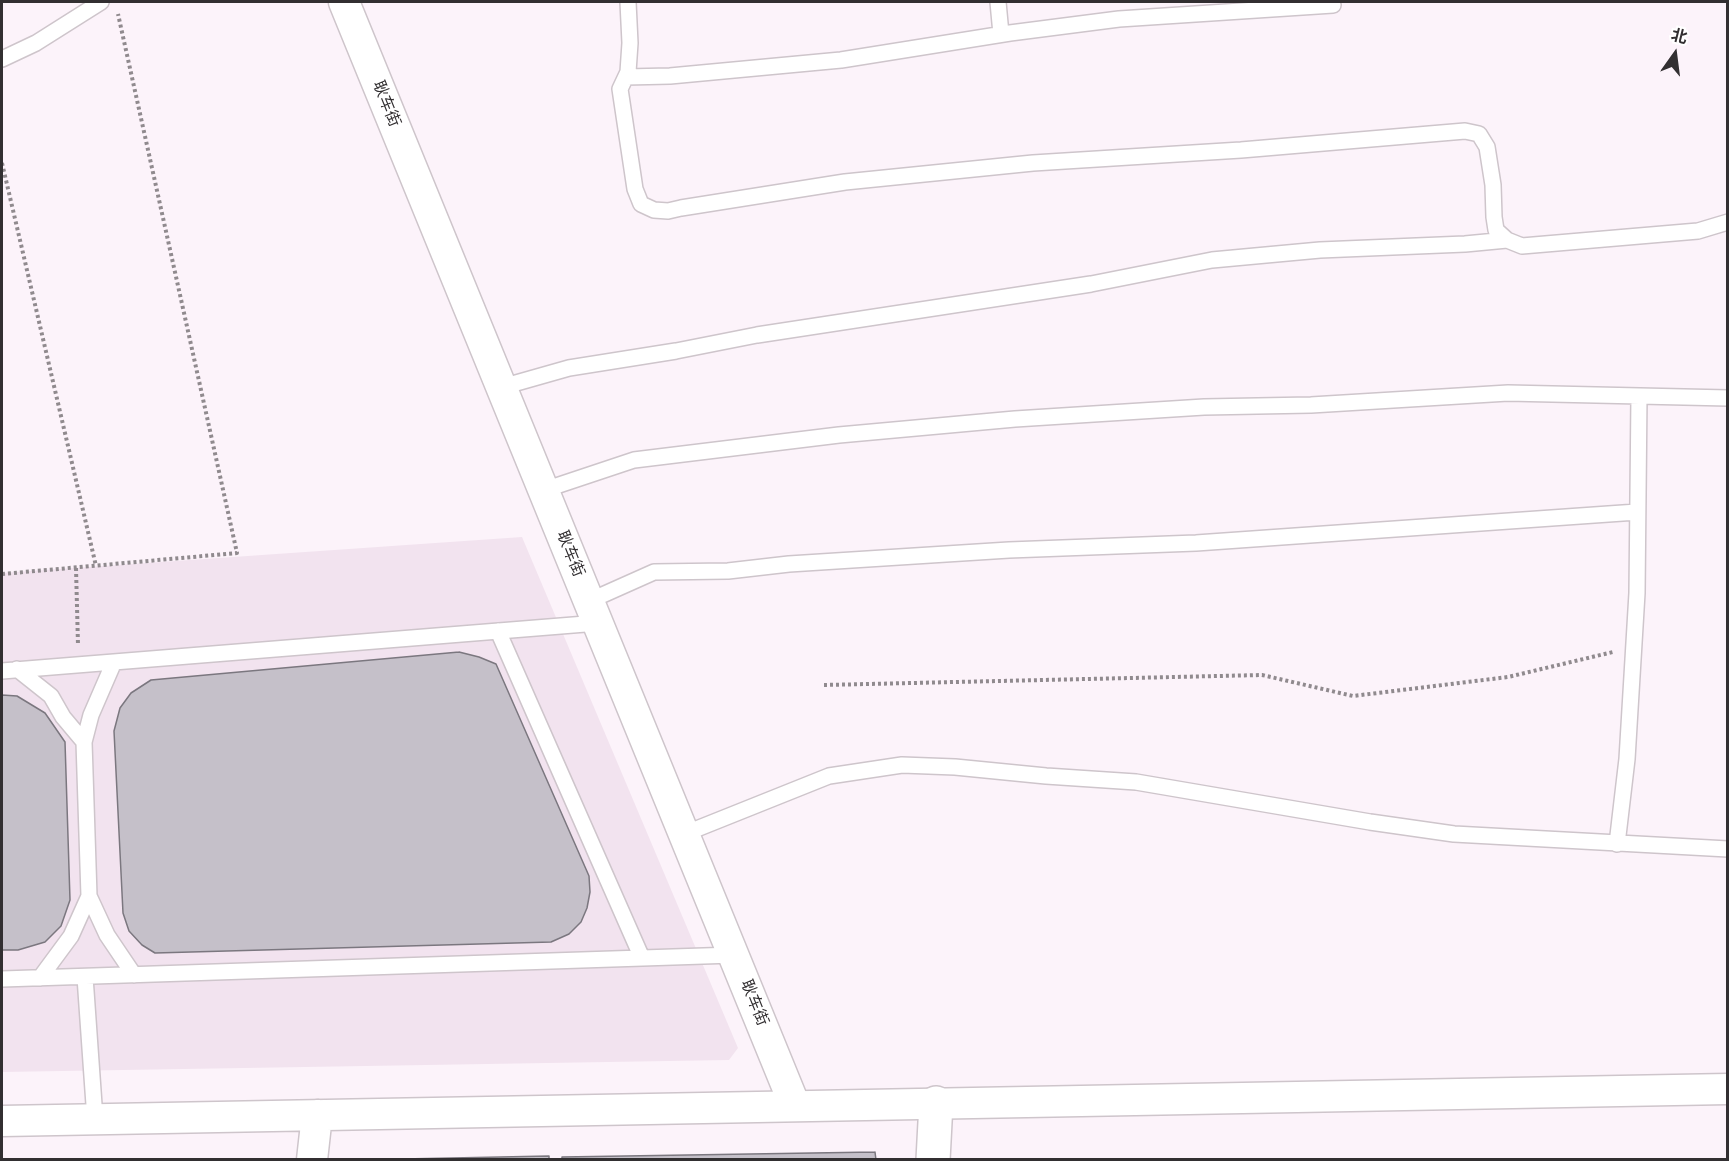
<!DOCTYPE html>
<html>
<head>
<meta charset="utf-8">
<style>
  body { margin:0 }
  #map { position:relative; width:1729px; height:1161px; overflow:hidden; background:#fcf3fa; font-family:"Space Grotesk","Noto Sans SC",sans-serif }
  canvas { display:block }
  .frame { position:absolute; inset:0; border:3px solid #322f31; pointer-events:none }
  .north { position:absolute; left:1645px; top:24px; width:60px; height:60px; -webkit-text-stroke:4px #fff; paint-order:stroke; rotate:14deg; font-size:16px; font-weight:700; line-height:24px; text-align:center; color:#322f31 }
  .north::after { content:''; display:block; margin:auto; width:21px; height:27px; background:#322f31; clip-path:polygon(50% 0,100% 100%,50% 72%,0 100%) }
</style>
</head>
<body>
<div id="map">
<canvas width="1729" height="1161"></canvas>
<div class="frame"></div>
<div class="north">北</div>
</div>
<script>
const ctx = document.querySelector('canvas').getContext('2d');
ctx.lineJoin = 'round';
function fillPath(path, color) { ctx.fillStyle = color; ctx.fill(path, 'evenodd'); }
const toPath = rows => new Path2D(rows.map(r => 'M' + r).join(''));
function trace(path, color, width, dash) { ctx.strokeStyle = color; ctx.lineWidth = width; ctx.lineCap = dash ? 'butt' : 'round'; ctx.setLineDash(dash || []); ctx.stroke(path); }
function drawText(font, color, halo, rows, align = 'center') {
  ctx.font = font + ' "Space Grotesk","Noto Sans SC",sans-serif'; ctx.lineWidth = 5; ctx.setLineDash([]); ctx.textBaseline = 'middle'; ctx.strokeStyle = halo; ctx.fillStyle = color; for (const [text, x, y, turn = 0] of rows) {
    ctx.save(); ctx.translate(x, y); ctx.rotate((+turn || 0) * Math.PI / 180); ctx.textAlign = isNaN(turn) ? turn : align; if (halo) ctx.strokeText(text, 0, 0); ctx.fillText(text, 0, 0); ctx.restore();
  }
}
fillPath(toPath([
  [522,537,738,1048,729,1060,2,1072,2,573]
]), '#f2e3ef');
const building = toPath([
  [459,652,479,657,496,664,589,876,590,892,587,908,581,922,569,934,551,942,155,953,142,945,129,931,123,913,114,731,120,708,131,693,151,680,459,652],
  [2,695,17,696,45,713,65,742,70,900,61,926,45,942,18,950,2,950,2,695],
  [875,1152,876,1160,562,1160,562,1157,875,1152],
  [549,1156,549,1160,354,1160,549,1156]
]);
fillPath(building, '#c5c0c9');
trace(building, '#7b777f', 1.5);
const service = toPath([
  [628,2,630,43,628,72,620,89,635,189,641,204,654,210,668,211,681,208,845,182,1033,163,1241,150,1465,131,1479,134,1487,147,1493,185,1494,217,1496,230,1507,240,1522,246,1698,231,1728,222],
  [998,2,1001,34],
  [2,59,36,43,101,2],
  [626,77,670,76,841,60,1010,33,1119,19,1333,5],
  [502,387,569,368,676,351,757,335,1091,284,1212,260,1320,250,1465,244,1507,240],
  [544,490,634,460,839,435,1015,419,1204,407,1311,405,1508,393,1728,398],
  [589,601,654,572,728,571,789,564,1009,550,1196,543,1637,512],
  [498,631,642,958],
  [114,662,91,715,84,742,89,896,107,935,134,975],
  [17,669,51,696,63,717,84,742],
  [2,671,598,623],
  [684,834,829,776,902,765,955,767,1046,776,1136,782,1370,822,1454,834,1728,849],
  [1617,844,1627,759,1637,593,1639,396],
  [85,977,95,1119],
  [40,978,71,936,89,896],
  [2,979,734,955]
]);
const minor = toPath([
  [344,2,795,1106],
  [2,1121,1728,1089],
  [312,1160,317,1115]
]);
const tertiary = toPath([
  [933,1160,936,1103]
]);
trace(service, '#cec5cb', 18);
trace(minor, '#cec5cb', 33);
trace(tertiary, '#cec5cb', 36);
trace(toPath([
  [2,163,96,566],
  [76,568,78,645],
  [2,574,237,553,118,14],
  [824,685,1262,675,1353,696,1508,677,1613,652]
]), '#908a8e', 4, [3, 3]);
trace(service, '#fff', 15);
trace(minor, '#fff', 30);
trace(tertiary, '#fff', 33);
drawText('16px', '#322f31', '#fff', [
  ["耿车街",386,104,68],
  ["耿车街",570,554,68],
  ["耿车街",754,1003,68]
]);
</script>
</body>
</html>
